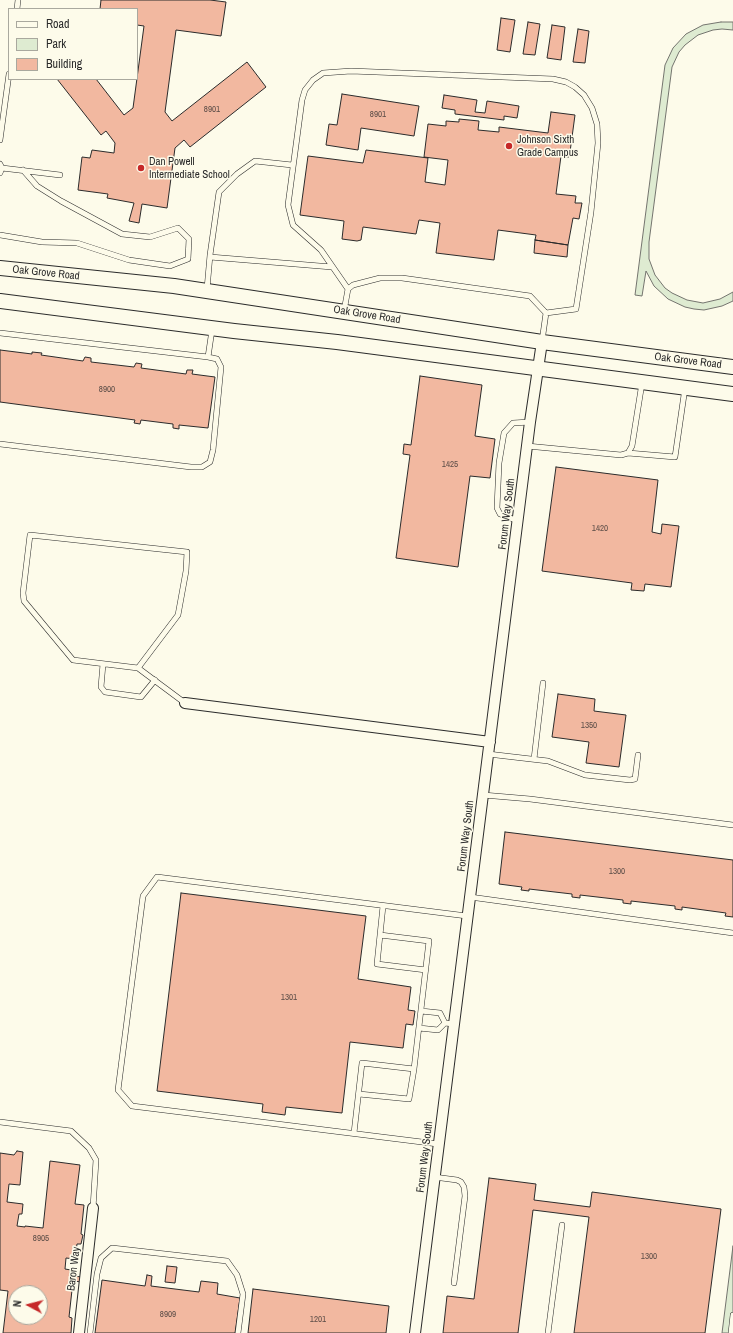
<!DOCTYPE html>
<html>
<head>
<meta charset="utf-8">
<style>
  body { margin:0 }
  #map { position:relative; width:733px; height:1333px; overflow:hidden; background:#fdfbea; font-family:"Archivo Narrow",sans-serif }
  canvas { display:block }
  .legend { position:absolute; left:8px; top:8px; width:130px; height:72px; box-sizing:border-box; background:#fdfbea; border:1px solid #a9a89e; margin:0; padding:5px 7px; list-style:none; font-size:12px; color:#2b2b2b }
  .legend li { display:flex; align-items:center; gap:8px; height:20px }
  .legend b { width:20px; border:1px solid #a9a89e }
  .north { position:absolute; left:8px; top:1285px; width:40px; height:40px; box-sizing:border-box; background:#fdfbea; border:1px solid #a9a89e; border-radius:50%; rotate:277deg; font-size:11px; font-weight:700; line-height:16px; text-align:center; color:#2b2b2b }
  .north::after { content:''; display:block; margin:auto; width:14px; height:18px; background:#c62828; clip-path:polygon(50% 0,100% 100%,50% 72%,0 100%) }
</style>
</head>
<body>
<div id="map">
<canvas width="733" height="1333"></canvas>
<ul class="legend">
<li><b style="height:5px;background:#fdfbea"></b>Road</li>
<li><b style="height:11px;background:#deebd1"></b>Park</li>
<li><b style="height:11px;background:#f2b8a0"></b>Building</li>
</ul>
<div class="north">N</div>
</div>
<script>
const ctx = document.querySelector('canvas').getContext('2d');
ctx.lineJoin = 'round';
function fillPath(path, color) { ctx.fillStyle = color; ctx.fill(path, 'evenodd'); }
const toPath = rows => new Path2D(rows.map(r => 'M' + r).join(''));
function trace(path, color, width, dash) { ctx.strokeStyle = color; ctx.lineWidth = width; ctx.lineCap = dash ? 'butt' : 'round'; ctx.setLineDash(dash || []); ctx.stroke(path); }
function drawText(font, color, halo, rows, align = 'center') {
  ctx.font = font + ' "Archivo Narrow",sans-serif'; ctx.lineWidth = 3; ctx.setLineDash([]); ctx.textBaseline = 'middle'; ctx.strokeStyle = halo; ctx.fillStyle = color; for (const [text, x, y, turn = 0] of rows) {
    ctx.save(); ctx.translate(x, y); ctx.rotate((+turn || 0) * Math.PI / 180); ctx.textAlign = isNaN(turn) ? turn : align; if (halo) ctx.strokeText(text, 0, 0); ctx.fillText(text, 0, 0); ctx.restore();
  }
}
const green = toPath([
  [721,22,733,22,733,30,722,29,713,30,698,35,685,45,679,52,672,67,649,242,649,259,655,275,665,288,672,293,687,300,703,303,720,299,733,292,733,301,722,306,704,310,694,309,685,307,668,299,654,286,646,271,642,296,635,295,665,65,673,48,686,34,703,25,721,22],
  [733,1246,733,1333,722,1333,733,1246]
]);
fillPath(green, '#deebd1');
trace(green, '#74746e', 1);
const building = toPath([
  [101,0,210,0,226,2,221,36,176,30,165,112,172,121,247,62,266,87,190,147,184,140,175,148,167,208,142,204,139,223,129,221,134,203,107,198,108,194,78,190,82,157,90,158,92,150,114,153,115,143,106,131,101,135,57,79,96,79,124,115,133,108,144,26,137,25,137,9,100,9,101,0],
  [501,18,515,20,510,52,497,50,501,18],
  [528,22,540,24,535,55,523,54,528,22],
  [552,25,565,27,561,60,547,58,552,25],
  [578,29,589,31,585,63,573,62,578,29],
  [342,94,419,106,414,136,361,128,358,150,326,145,329,124,337,125,342,94],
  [444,95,477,100,475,112,485,113,487,101,519,106,517,118,504,116,504,120,455,114,455,110,442,108,444,95],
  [551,112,575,115,570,152,569,157,561,156,556,194,576,196,575,203,582,203,579,219,573,218,568,245,535,240,536,235,498,230,494,260,436,253,440,223,419,220,416,234,363,227,361,240,357,241,342,239,344,221,300,215,308,156,363,163,366,150,428,158,425,182,445,185,448,160,424,157,428,124,446,126,446,121,459,122,459,119,479,121,478,130,499,132,499,127,548,133,551,112],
  [535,240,568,245,567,257,534,253,535,240],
  [0,350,32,354,32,352,42,353,41,355,83,361,85,357,91,358,91,362,134,367,136,363,142,364,141,368,186,374,187,370,193,370,192,374,215,377,208,428,179,425,179,429,173,428,173,424,141,420,140,424,134,423,135,420,0,402,0,350],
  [420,376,482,385,475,436,495,439,490,478,470,476,458,567,396,558,410,455,403,454,404,444,411,445,420,376],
  [556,467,658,480,652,532,661,534,662,524,679,526,671,587,645,584,644,591,631,590,632,583,542,571,556,467],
  [558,694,595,699,594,711,626,715,619,767,586,763,589,742,552,737,558,694],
  [505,832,733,860,733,917,725,916,726,913,682,907,682,910,675,909,675,906,631,901,631,904,623,903,623,900,580,895,580,898,572,897,572,894,529,889,529,891,521,890,522,887,499,884,505,832],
  [181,893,366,916,358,979,411,987,408,1010,415,1011,413,1025,406,1024,403,1048,350,1042,342,1113,286,1107,285,1115,262,1112,263,1104,157,1091,181,893],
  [17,1151,23,1152,20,1185,9,1184,7,1202,23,1204,22,1214,19,1214,17,1226,25,1227,25,1226,43,1228,50,1161,80,1165,75,1204,84,1205,81,1234,83,1235,81,1244,77,1244,75,1259,66,1258,65,1269,71,1270,73,1276,82,1277,82,1282,73,1281,69,1317,72,1318,71,1333,3,1333,8,1291,0,1290,0,1153,14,1155,17,1151],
  [16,1293,40,1293,40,1317,16,1317,16,1293],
  [489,1178,536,1184,534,1200,590,1207,592,1192,721,1209,705,1333,574,1333,589,1217,533,1210,518,1333,443,1333,447,1296,474,1299,489,1178],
  [167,1266,177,1267,175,1283,165,1282,167,1266],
  [147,1275,152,1276,151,1286,199,1292,201,1281,218,1283,217,1294,240,1298,235,1333,95,1333,102,1280,145,1286,147,1275],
  [253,1289,389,1306,386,1333,248,1333,253,1289]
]);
fillPath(building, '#f2b8a0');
trace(building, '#2b2b2b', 1);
const lane = toPath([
  [17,9,18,0],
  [0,140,9,74],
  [0,164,2,168,0,173],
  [2,168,60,175],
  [0,235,42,242,77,243,129,260,170,266,188,259,189,239,178,228,150,237,122,234,61,201,37,186,23,170],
  [210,257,332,267],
  [207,289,210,255,219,192,237,174,255,161,292,165],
  [348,289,321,250,293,225,288,205,302,100,305,90,313,80,323,73,351,71,553,79,566,82,575,87,584,95,592,108,597,124,598,143,591,212,576,309,546,313],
  [344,311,348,289,353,285,380,278,402,278,530,296,546,313,542,341],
  [0,333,208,357],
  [0,444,191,467,202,467,210,462,213,450,221,367,217,359,208,357,212,330],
  [527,446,621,455,628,453,632,446,642,383],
  [628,453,675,457,685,388],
  [518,521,500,514,497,508,499,463,504,433,513,423,530,422],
  [103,664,101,687,105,692,141,697,155,680],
  [138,668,178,615,186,571,187,552,30,535,23,593,24,601,73,660,138,668,185,703],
  [488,754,548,761,585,775,630,780,635,779,638,755],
  [534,759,543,683],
  [483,795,530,799,733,825],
  [470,897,733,933],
  [380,935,377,964,426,970],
  [421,1011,440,1013,445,1023],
  [419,1028,438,1030,445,1023,454,1024],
  [359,1094,409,1099,414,1069],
  [0,1122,71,1131,89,1148,96,1160,93,1208],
  [354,1133,362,1063,414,1069,429,941,380,935,383,906],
  [438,1144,132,1106,118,1090,143,896,157,877,467,916],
  [434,1177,457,1180,461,1182,464,1187,465,1196,454,1283],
  [90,1333,97,1274,101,1258,112,1248,227,1261,237,1275,243,1294,238,1333],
  [548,1333,562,1225],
  [731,1333,733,1315]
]);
const street = toPath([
  [185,703,490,742],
  [79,1333,93,1208],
  [415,1333,530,422,542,342]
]);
const secondary = toPath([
  [0,268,174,286,542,342,733,367],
  [0,301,234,331,337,342,733,394]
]);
trace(lane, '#2b2b2b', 6);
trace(street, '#2b2b2b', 12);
trace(secondary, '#2b2b2b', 16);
trace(lane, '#fdfbea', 5);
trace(street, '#fdfbea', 10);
trace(secondary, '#fdfbea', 14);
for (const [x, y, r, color] of [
  [509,146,4,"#c62828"],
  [141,168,4,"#c62828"]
]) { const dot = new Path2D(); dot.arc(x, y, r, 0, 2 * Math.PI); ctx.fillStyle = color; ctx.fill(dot); trace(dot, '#fdfbea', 1.5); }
drawText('9px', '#5d4e48', null, [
  ["8901",212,110],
  ["8901",378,115],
  ["8900",107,390],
  ["1425",450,465],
  ["1420",600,529],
  ["1350",589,726],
  ["1300",617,872],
  ["1301",289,998],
  ["8905",41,1239],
  ["1300",649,1257],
  ["8909",168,1315],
  ["1201",318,1320]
]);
drawText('11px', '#2b2b2b', '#fdfbea', [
  ["Johnson Sixth",517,140],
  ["Grade Campus",517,153],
  ["Dan Powell",149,162],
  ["Intermediate School",149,175]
], 'left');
drawText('11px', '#2b2b2b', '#fdfbea', [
  ["Oak Grove Road",46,273,6],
  ["Oak Grove Road",367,315,9],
  ["Oak Grove Road",688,361,7],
  ["Forum Way South",507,514,-83],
  ["Forum Way South",466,836,-83],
  ["Forum Way South",425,1157,-83],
  ["Baron Way",74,1269,-83]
]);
</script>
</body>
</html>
